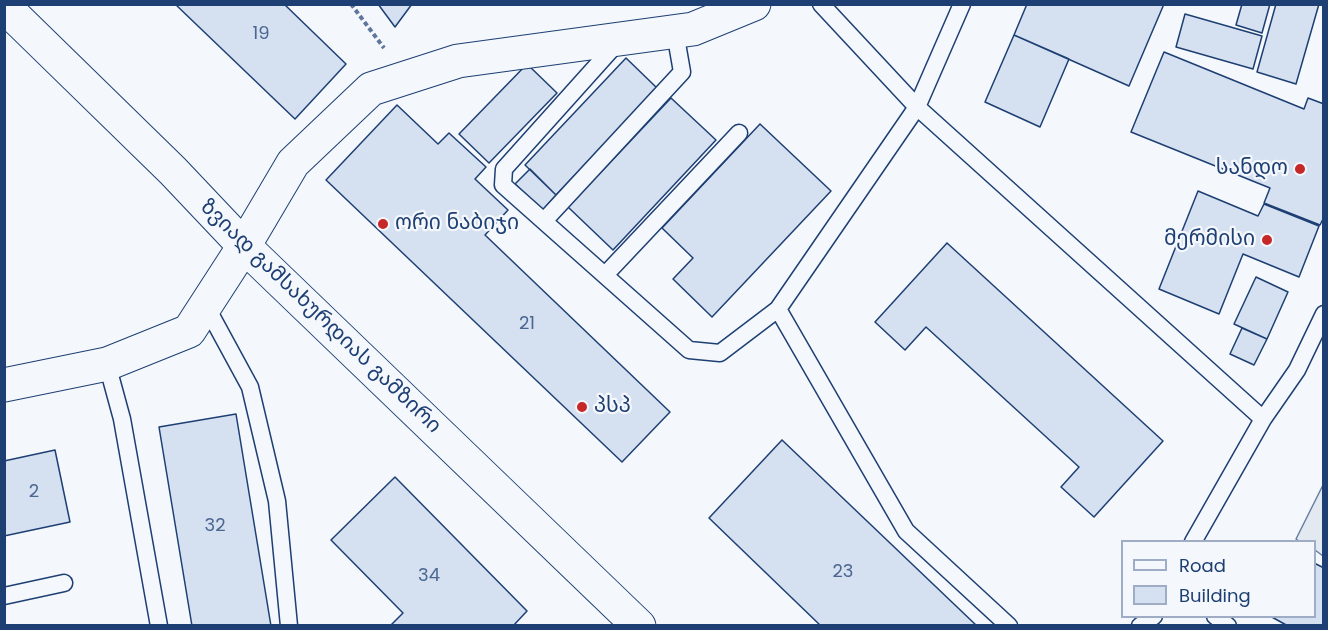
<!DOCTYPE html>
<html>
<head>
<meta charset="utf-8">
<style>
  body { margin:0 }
  #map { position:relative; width:1328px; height:630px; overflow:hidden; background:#f4f7fb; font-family:Poppins,sans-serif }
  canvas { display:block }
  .frame { position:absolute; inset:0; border:6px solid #1d3f73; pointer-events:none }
  .legend { position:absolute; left:1121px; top:540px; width:195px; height:78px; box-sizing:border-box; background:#f4f7fb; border:2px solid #9eadc5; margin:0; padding:8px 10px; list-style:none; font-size:18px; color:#1d3f73 }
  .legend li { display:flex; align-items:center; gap:12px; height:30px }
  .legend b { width:30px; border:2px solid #9eadc5 }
</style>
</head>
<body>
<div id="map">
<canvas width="1328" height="630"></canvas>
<div class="frame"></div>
<ul class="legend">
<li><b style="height:8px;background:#f4f7fb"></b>Road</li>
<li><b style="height:16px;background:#d5e0f0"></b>Building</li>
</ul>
</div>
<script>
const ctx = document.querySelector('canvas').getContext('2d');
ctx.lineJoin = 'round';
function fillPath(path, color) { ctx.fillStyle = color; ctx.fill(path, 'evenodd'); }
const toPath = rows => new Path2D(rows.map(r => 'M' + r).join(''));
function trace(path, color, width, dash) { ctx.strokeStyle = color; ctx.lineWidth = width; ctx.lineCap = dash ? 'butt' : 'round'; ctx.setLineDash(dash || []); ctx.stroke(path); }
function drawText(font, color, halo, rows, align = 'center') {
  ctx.font = font + ' Poppins,"Noto Sans Georgian",sans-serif'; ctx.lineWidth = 4.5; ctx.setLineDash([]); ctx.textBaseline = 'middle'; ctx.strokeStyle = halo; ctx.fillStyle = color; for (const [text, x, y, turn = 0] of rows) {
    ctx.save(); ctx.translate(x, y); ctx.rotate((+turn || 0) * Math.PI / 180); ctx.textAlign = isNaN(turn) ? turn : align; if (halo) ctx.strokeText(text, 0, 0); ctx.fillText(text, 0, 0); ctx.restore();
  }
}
const green = toPath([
  [1323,485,1323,556,1315,550,1314,542,1299,541,1296,539,1323,485]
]);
fillPath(green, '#e3e9f0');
trace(green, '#687fa3', 1.5);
const building = toPath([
  [175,4,284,4,346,64,295,119,175,4],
  [378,4,412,4,395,27,378,4],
  [1027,4,1164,4,1129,86,1014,35,1027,4],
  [1242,4,1270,4,1262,33,1236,25,1242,4],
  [1276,4,1319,4,1296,84,1257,72,1276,4],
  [1185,14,1262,36,1253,69,1176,47,1185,14],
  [1014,35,1069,59,1040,127,985,102,1014,35],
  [1164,52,1304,109,1308,98,1324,104,1324,217,1320,225,1264,203,1270,188,1131,132,1164,52],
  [626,58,657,88,556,195,525,165,626,58],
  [527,64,557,93,489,163,459,134,527,64],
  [671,98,716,140,613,250,568,207,671,98],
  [397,105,438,144,449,133,486,167,475,179,508,210,485,235,670,412,622,462,326,180,397,105],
  [760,124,831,191,712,317,673,279,693,258,662,228,760,124],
  [530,169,556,195,543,210,515,184,530,169],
  [1198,191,1258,216,1264,204,1319,226,1299,277,1243,254,1219,314,1159,289,1198,191],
  [947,243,1163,441,1094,517,1061,487,1079,467,926,327,905,350,875,322,947,243],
  [1256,277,1288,292,1267,339,1234,324,1256,277],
  [1242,328,1267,339,1254,365,1230,354,1242,328],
  [236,414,271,626,192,626,159,427,236,414],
  [782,440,977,626,821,626,709,518,782,440],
  [55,450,70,522,4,536,4,461,55,450],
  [395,477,527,611,513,626,390,626,403,613,331,540,395,477],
  [1314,563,1324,568,1324,626,1288,626,1270,616,1314,616,1314,563]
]);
fillPath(building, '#d5e0f0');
trace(building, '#1d3f73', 1.5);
const service = toPath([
  [821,4,917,107,1263,419],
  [618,42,504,169,503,185,689,350,720,353,778,309,917,107,962,4],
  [544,221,682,72,675,32],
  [605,275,739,133],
  [206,306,250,387,277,501,289,626],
  [778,309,906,531,1009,626],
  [107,364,122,419,159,626],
  [1193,542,1263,419,1297,370,1324,314],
  [4,596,64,583],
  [1215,616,1228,626],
  [1140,626,1154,616]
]);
const tertiary = toPath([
  [4,385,107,364,189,331,244,246,293,163,371,89,458,61,693,29,754,4]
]);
const primary = toPath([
  [4,6,173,171,244,246,639,626]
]);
trace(service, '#1d3f73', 19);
trace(tertiary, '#1d3f73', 35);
trace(primary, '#1d3f73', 35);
trace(toPath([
  [351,4,384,48]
]), '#5e769c', 4, [4.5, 3]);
trace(service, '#f4f7fb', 16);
trace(tertiary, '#f4f7fb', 33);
trace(primary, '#f4f7fb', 33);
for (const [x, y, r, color] of [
  [1300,169,6,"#c62828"],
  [383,224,6,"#c62828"],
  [1267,240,6,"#c62828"],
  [582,407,6,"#c62828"]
]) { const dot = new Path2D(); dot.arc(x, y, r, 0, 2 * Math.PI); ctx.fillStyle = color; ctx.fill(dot); trace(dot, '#f4f7fb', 2); }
drawText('18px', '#4b6792', null, [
  ["19",261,34],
  ["21",527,324],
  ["2",34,492],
  ["32",215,526],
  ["23",843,572],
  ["34",429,576]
]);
drawText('21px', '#1d3f73', '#f4f7fb', [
  ["სანდო",1288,169],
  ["ორი ნაბიჯი",395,224,"left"],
  ["მერმისი",1255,240],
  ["პსპ",594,407,"left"]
], 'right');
drawText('21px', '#1d3f73', '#f4f7fb', [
  ["ზვიად გამსახურდიას გამზირი",320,317,44]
]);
</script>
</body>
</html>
